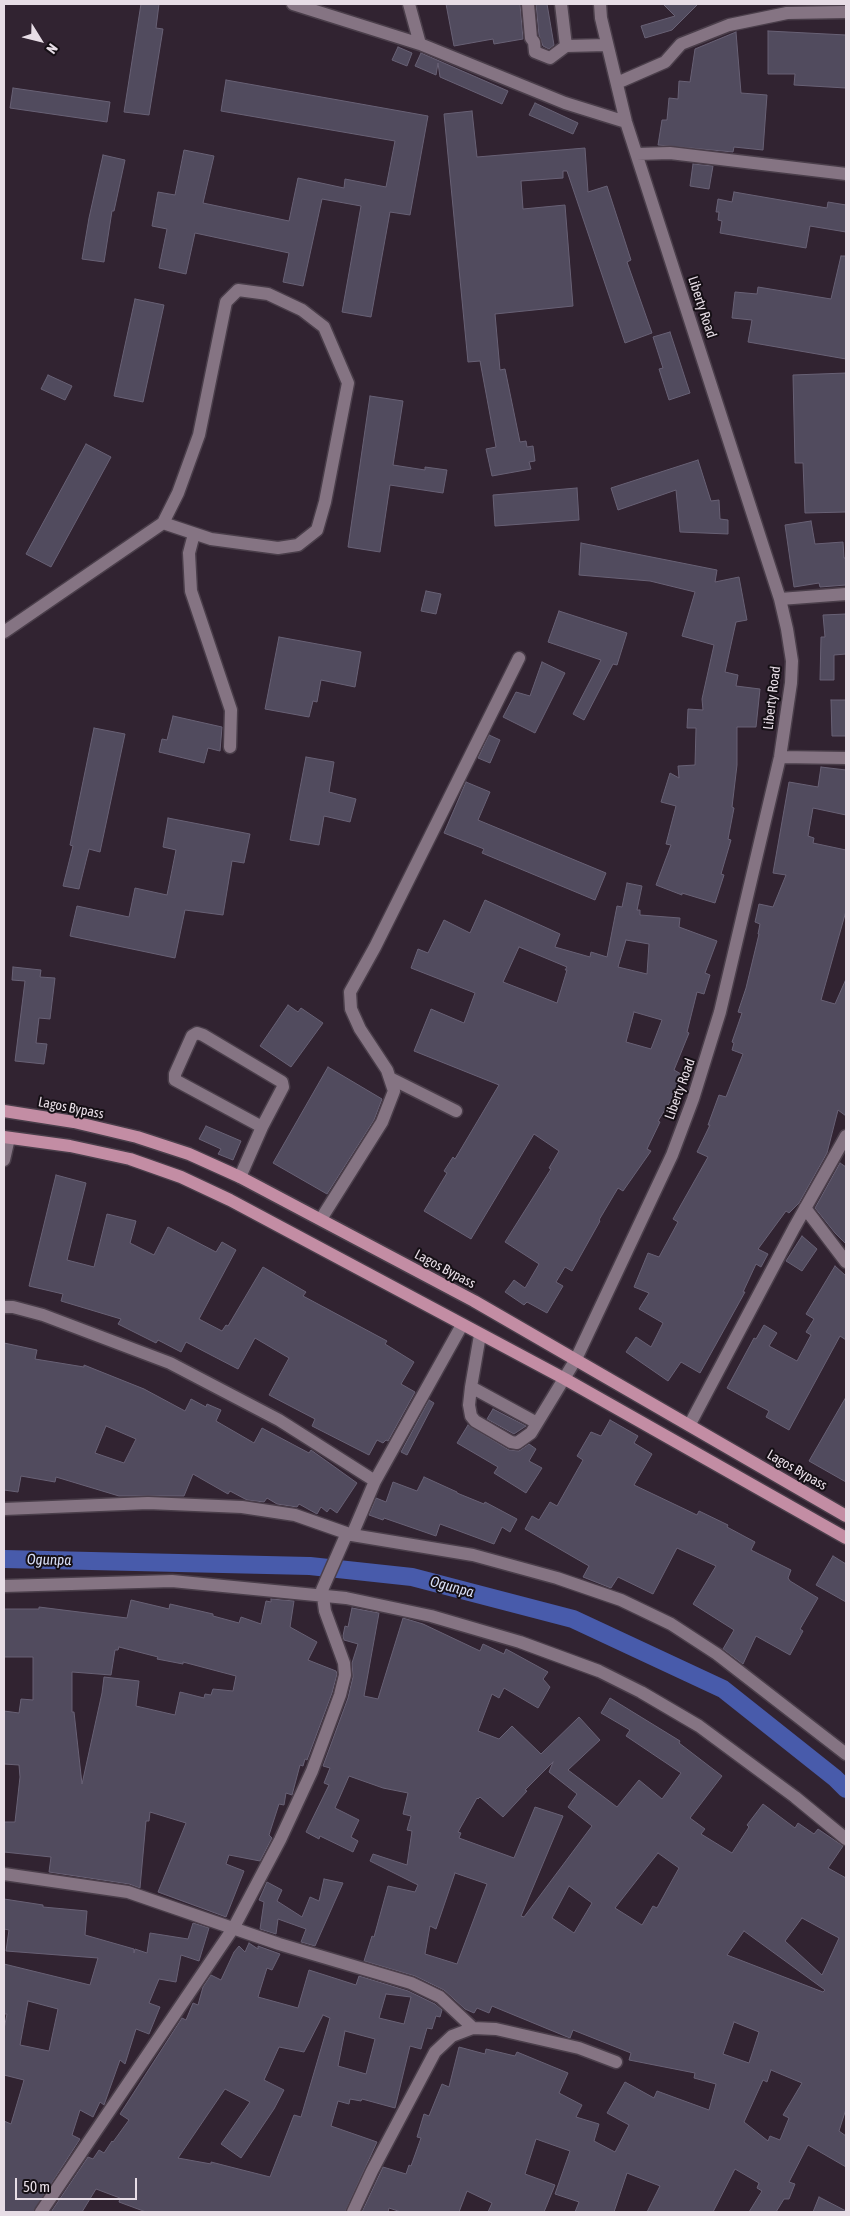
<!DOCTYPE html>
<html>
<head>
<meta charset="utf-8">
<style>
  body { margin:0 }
  #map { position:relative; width:850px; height:2216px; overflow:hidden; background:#312331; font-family:"Asap Condensed",sans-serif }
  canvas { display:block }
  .frame { position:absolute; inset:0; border:5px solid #e7dde6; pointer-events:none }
  .north { position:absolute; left:15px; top:15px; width:50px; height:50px; -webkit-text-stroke:4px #150f15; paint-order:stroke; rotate:126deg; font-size:14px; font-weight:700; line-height:20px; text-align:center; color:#e7dde6 }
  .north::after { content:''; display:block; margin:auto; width:18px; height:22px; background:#e7dde6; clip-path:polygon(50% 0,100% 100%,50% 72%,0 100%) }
  .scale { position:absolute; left:15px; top:2178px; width:122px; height:22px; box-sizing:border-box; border:2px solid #e7dde6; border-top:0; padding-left:6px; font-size:15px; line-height:18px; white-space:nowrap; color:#e7dde6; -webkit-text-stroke:4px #150f15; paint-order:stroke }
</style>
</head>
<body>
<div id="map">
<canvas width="850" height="2216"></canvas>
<div class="frame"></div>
<div class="north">N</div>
<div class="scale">50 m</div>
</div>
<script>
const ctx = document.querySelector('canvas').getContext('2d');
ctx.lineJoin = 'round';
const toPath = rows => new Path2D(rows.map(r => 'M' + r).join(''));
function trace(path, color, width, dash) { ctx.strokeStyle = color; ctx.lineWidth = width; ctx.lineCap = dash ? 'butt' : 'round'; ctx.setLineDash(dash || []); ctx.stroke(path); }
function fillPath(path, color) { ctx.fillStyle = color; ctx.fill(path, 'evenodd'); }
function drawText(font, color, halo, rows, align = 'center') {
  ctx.font = font + ' "Asap Condensed",sans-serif'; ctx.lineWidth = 4; ctx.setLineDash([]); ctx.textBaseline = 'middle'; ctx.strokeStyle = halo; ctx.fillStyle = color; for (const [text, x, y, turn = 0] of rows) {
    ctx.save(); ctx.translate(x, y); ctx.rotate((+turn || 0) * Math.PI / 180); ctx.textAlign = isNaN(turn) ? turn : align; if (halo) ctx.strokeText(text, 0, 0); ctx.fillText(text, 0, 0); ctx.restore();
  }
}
trace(toPath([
  [4,1559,310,1566,412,1577,573,1619,723,1689,835,1778,846,1789]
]), '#485bab', 18);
const building = toPath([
  [141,4,159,4,156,28,163,29,149,115,124,112,141,4],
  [446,4,520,4,523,39,494,44,493,39,454,46,446,4],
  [536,4,547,4,554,45,549,49,543,46,539,35,536,4],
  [663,4,698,4,672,30,645,38,641,26,675,16,663,4],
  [768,31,846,35,846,88,794,85,795,74,768,74,768,31],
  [736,32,741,93,767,95,763,150,734,147,733,152,658,145,662,120,667,120,669,98,678,99,679,81,690,82,695,49,736,32],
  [398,47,412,53,407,66,392,60,398,47],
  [421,53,508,91,502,104,440,77,438,63,436,75,415,66,421,53],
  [226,80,428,116,410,215,390,212,371,317,342,312,361,206,322,199,303,286,283,282,289,253,195,233,186,274,159,268,167,229,152,226,158,192,175,195,184,150,214,156,203,203,289,221,298,178,344,188,345,179,386,187,395,141,221,111,226,80],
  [13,88,110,102,107,122,10,108,13,88],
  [535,103,578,123,573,134,529,115,535,103],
  [472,111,477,157,585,148,588,192,607,186,631,260,627,262,652,333,625,343,567,171,563,171,563,178,521,181,523,209,565,205,573,306,495,314,500,370,505,369,520,442,526,441,527,447,533,446,535,461,529,462,531,469,492,476,486,449,496,447,480,361,468,362,444,114,472,111],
  [103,155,125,160,114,211,112,211,104,262,82,259,89,218,103,155],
  [693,164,713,166,709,189,690,186,693,164],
  [734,192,827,208,828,202,846,205,846,232,810,226,806,248,720,233,722,221,718,220,719,212,716,212,718,199,732,202,734,192],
  [841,256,846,256,846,359,748,342,752,320,732,318,735,292,757,294,758,287,831,299,841,256],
  [135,299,164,305,143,402,114,396,135,299],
  [670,332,690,393,669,400,659,369,663,368,653,337,670,332],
  [846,373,846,512,805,513,803,463,795,463,793,375,846,373],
  [48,375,72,386,65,400,41,389,48,375],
  [370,396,403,401,393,465,425,470,425,467,447,470,443,493,390,485,380,552,348,547,370,396],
  [86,444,111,457,51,567,26,554,86,444],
  [698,460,711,501,719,500,720,519,728,520,728,534,680,532,676,490,618,510,611,488,698,460],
  [577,488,579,520,495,526,493,495,577,488],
  [811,521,815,544,843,542,844,558,846,558,846,585,820,587,819,583,794,587,785,525,811,521],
  [581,543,717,570,715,582,739,577,747,620,736,622,725,672,738,675,736,686,760,689,756,727,737,727,737,765,732,807,734,808,728,839,731,840,721,874,724,875,715,903,682,893,682,895,656,885,671,845,666,844,676,806,661,802,670,773,679,778,678,766,695,765,696,728,687,728,688,709,703,710,702,699,714,645,682,636,695,592,650,581,579,575,581,543],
  [426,591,441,594,436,614,421,611,426,591],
  [559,611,627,633,617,665,613,664,584,720,573,714,601,660,548,642,559,611],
  [846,614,846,654,834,655,834,680,820,680,821,637,825,637,823,615,846,614],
  [279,637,361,652,355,687,321,680,317,702,313,701,309,717,265,709,279,637],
  [542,662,565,673,535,733,503,717,516,692,530,696,542,662],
  [831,700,846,700,846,736,832,736,831,700],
  [173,716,222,727,220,751,208,748,204,763,159,752,162,739,167,740,173,716],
  [94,728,125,734,100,852,89,849,79,889,63,886,73,846,70,845,94,728],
  [489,735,500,740,490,763,478,758,489,735],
  [306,757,334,762,329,792,356,799,350,822,324,816,319,845,290,840,306,757],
  [821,767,846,770,846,815,813,808,808,836,814,838,813,843,846,850,846,911,821,1000,835,1004,846,979,846,1116,838,1110,827,1153,799,1203,789,1213,786,1211,758,1249,768,1254,761,1267,756,1264,743,1292,745,1292,700,1373,681,1362,668,1381,626,1352,636,1337,651,1347,663,1323,639,1309,649,1293,634,1287,648,1253,659,1257,678,1222,673,1219,708,1157,697,1152,710,1125,708,1125,719,1095,726,1097,743,1054,732,1050,734,1043,732,1042,742,1013,738,1012,746,988,759,934,758,934,760,924,755,922,759,904,773,907,786,875,773,873,789,782,818,787,821,767],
  [466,782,490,792,478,820,606,873,595,900,482,853,484,849,444,833,466,782],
  [168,818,250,834,244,863,232,861,223,915,185,910,175,958,70,936,77,906,129,917,135,888,167,895,176,850,163,847,168,818],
  [627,883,642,886,637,910,640,910,640,915,680,918,679,927,717,941,705,973,710,975,704,994,697,992,687,1032,689,1033,674,1070,681,1074,679,1078,683,1081,658,1121,660,1122,647,1149,651,1151,623,1191,618,1188,599,1220,600,1221,572,1271,565,1267,556,1282,563,1286,547,1313,527,1302,524,1305,505,1292,514,1280,525,1288,539,1264,505,1242,551,1169,549,1168,559,1151,534,1134,471,1239,424,1211,447,1173,444,1171,453,1157,455,1159,499,1085,414,1051,431,1009,464,1023,475,993,411,968,418,949,428,953,444,920,470,933,485,900,560,934,555,947,590,957,591,952,607,957,617,906,622,907,627,883],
  [626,940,649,944,647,974,618,967,626,940],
  [519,947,567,967,565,970,567,970,557,1003,503,982,519,947],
  [634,1012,662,1020,651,1049,626,1042,634,1012],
  [13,967,41,970,40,977,55,978,50,1019,39,1018,36,1043,47,1044,44,1064,15,1061,25,981,12,980,13,967],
  [288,1005,298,1012,301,1008,323,1023,291,1067,260,1046,288,1005],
  [328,1067,382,1099,374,1120,327,1194,273,1163,328,1067],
  [206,1126,241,1141,233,1160,218,1154,221,1149,199,1139,206,1126],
  [840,1163,846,1167,846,1244,835,1233,815,1208,840,1163],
  [56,1175,86,1183,67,1260,94,1267,107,1214,136,1221,130,1243,154,1255,168,1227,216,1252,222,1242,236,1250,199,1319,222,1331,226,1325,228,1326,263,1267,306,1292,303,1296,387,1341,385,1344,414,1362,401,1384,415,1392,388,1441,386,1440,383,1443,377,1440,369,1455,312,1426,315,1419,269,1395,289,1358,255,1338,238,1369,186,1342,181,1352,158,1340,156,1343,118,1324,121,1319,61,1301,63,1294,29,1286,56,1175],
  [802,1236,817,1249,802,1271,786,1261,802,1236],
  [835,1266,846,1276,846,1340,840,1336,789,1430,766,1417,769,1411,727,1388,754,1338,756,1339,764,1325,777,1333,769,1346,797,1361,811,1335,806,1332,814,1319,806,1314,835,1266],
  [4,1343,37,1350,35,1359,84,1367,84,1365,144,1389,185,1411,191,1399,206,1407,207,1404,221,1410,216,1421,254,1443,262,1428,309,1453,311,1450,357,1483,337,1513,330,1508,327,1512,321,1507,317,1514,299,1504,297,1507,277,1504,267,1498,264,1502,247,1500,230,1491,228,1494,193,1474,184,1496,119,1496,56,1477,55,1482,21,1476,18,1492,4,1490,4,1343],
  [106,1426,136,1439,124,1463,95,1453,106,1426],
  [846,1397,846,1482,809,1461,846,1397],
  [429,1400,434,1403,407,1455,401,1452,429,1400],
  [493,1409,526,1426,514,1434,487,1419,493,1409],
  [610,1420,638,1436,634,1443,652,1454,634,1485,697,1515,699,1511,728,1525,727,1527,755,1542,751,1550,791,1570,788,1578,790,1581,818,1598,800,1629,803,1631,790,1655,756,1636,743,1664,723,1649,734,1630,693,1604,716,1566,677,1548,653,1594,618,1577,611,1588,583,1577,589,1566,525,1529,532,1516,539,1520,550,1502,557,1506,583,1460,577,1456,591,1432,601,1436,610,1420],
  [468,1425,509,1450,519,1451,529,1444,536,1449,529,1461,542,1468,526,1493,494,1473,498,1467,457,1443,468,1425],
  [424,1477,457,1492,457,1493,484,1504,485,1502,517,1519,510,1532,502,1527,494,1544,440,1524,436,1536,384,1518,383,1520,369,1515,376,1498,386,1502,393,1482,417,1491,424,1477],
  [833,1556,846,1564,846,1602,816,1585,833,1556],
  [271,1599,294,1601,290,1627,317,1642,308,1660,336,1671,337,1674,332,1693,307,1760,305,1759,303,1766,300,1765,292,1795,286,1793,284,1805,279,1804,269,1835,272,1838,260,1861,229,1855,226,1864,244,1871,226,1917,158,1892,186,1823,150,1812,149,1821,146,1821,140,1888,129,1884,49,1872,51,1857,4,1852,4,1822,15,1822,20,1777,19,1765,4,1764,4,1711,19,1713,21,1699,33,1700,33,1657,4,1657,4,1609,39,1609,39,1607,127,1618,131,1600,169,1609,170,1604,213,1614,213,1616,239,1623,241,1617,261,1624,266,1601,271,1602,271,1599],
  [119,1647,158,1657,157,1659,183,1664,183,1662,236,1676,233,1691,213,1689,211,1695,205,1694,204,1698,180,1692,175,1715,136,1706,139,1681,104,1677,102,1693,82,1784,74,1712,72,1712,72,1672,111,1675,115,1650,118,1650,119,1647],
  [352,1608,379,1613,364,1696,378,1699,403,1618,423,1624,480,1651,483,1644,504,1654,506,1649,548,1672,543,1679,550,1687,538,1708,504,1688,499,1698,492,1694,478,1731,499,1739,512,1726,541,1754,579,1717,600,1740,568,1770,617,1807,639,1780,662,1799,681,1773,626,1736,630,1730,601,1713,610,1698,680,1741,679,1743,722,1776,690,1818,705,1829,701,1834,732,1853,749,1827,747,1825,763,1804,795,1828,798,1823,814,1834,818,1829,843,1846,828,1868,846,1878,846,2109,839,2131,846,2136,846,2167,808,2145,789,2182,795,2184,789,2199,784,2199,776,2212,749,2212,762,2191,757,2188,759,2183,735,2169,713,2212,647,2212,660,2186,627,2173,614,2212,575,2212,579,2202,555,2194,570,2151,536,2139,525,2174,555,2185,544,2212,488,2212,492,2203,467,2191,459,2212,401,2212,389,2208,388,2212,362,2212,383,2167,406,2174,409,2165,411,2166,421,2138,417,2137,424,2114,429,2116,442,2084,449,2087,459,2047,485,2054,486,2049,515,2056,517,2052,568,2073,559,2093,582,2105,576,2117,599,2124,594,2141,615,2152,629,2125,607,2113,625,2082,654,2098,657,2091,709,2110,716,2084,694,2078,695,2073,629,2060,631,2053,573,2030,570,2038,565,2036,492,2006,489,2013,477,2008,474,2013,465,2009,444,1990,415,1976,364,1961,372,1936,374,1937,388,1886,415,1892,418,1885,370,1861,373,1854,407,1865,412,1831,407,1830,411,1816,403,1814,408,1793,383,1788,349,1776,335,1808,359,1820,351,1837,358,1841,353,1852,320,1836,319,1839,306,1832,329,1785,324,1783,330,1768,323,1766,348,1698,353,1677,352,1663,358,1644,344,1640,343,1636,345,1626,348,1627,352,1608],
  [553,1762,549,1772,577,1794,568,1807,592,1826,524,1917,521,1916,563,1816,535,1807,514,1858,459,1838,461,1833,458,1832,477,1798,478,1799,480,1797,503,1817,527,1791,525,1790,553,1762],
  [658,1853,679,1868,657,1908,653,1906,642,1925,615,1908,658,1853],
  [455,1873,487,1884,457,1964,425,1954,430,1926,436,1929,455,1873],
  [569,1886,592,1903,574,1933,552,1918,569,1886],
  [802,1918,839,1938,822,1975,785,1941,802,1918],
  [744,1931,825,1990,823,1992,727,1955,744,1931],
  [734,2022,759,2032,749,2063,723,2054,734,2022],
  [771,2070,802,2083,783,2115,789,2118,780,2140,770,2136,768,2141,744,2122,763,2080,767,2082,771,2070],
  [324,1879,343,1883,315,1946,301,1942,306,1929,278,1919,276,1934,260,1929,264,1902,259,1900,267,1882,282,1890,277,1901,302,1917,310,1897,319,1901,324,1879],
  [4,1899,43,1905,43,1907,87,1911,85,1935,134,1949,134,1953,135,1949,147,1953,150,1933,188,1939,193,1923,209,1928,199,1961,181,1955,176,1982,159,1979,149,2003,160,2007,149,2034,136,2029,125,2064,120,2060,104,2105,100,2102,93,2117,80,2110,72,2135,80,2139,33,2212,4,2212,4,2121,11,2124,24,2080,4,2075,4,2029,7,2014,4,2014,4,1964,90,1985,98,1958,6,1951,9,1930,4,1929,4,1899],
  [28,2001,58,2009,49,2051,20,2045,28,2001],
  [249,1943,258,1949,258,1946,280,1954,272,1970,267,1968,258,1997,298,2008,309,1970,356,1985,359,1976,408,1991,435,2004,442,2010,440,2017,436,2016,432,2029,427,2028,421,2049,410,2046,395,2108,362,2099,361,2101,350,2099,349,2104,338,2101,331,2126,377,2142,345,2212,146,2212,119,2202,120,2198,96,2189,82,2212,51,2212,88,2157,93,2159,99,2150,104,2153,112,2141,113,2142,129,2120,120,2114,182,2018,186,2020,193,2003,198,2005,203,1987,211,1975,221,1980,234,1952,239,1946,245,1952,249,1943],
  [386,1994,411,1997,404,2024,379,2018,386,1994],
  [323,2015,330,2018,301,2117,294,2115,270,2177,211,2162,211,2164,178,2158,225,2089,250,2102,221,2144,241,2158,274,2109,284,2090,264,2080,279,2047,304,2052,323,2015],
  [345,2031,375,2039,366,2074,338,2066,345,2031],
  [819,2197,846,2211,846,2212,813,2212,819,2197]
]);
fillPath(building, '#514b5e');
trace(building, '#686175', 1);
const minor = toPath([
  [293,4,420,44,565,103,626,122],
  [409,4,420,44],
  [528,4,531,38,534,42,535,52,550,58,566,46,607,45],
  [561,4,566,46],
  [617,83,665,62,681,44,729,25,787,13,846,12],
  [637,154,670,153,846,174],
  [194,534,189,553,191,591,231,710,230,747],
  [780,599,846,594],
  [4,632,163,523,178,493,199,435,226,302,238,290,268,294,302,310,324,327,348,383,325,502,317,530,298,545,278,548,211,539,163,523],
  [780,757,846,758],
  [390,1078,456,1111],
  [4,1160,9,1138],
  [240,1177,262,1127,283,1087,282,1082,203,1035,197,1033,192,1036,175,1074,175,1080,262,1127],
  [805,1208,846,1262],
  [321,1219,382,1122,394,1091,387,1070,360,1029,351,1009,350,992,375,947,519,658],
  [4,1307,13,1307,43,1315,170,1363,279,1420,375,1481],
  [480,1335,471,1387,469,1405,471,1416,475,1421,511,1442,517,1443,531,1433,576,1359,672,1155,693,1099,720,1012,780,757,791,683,792,661,787,629,780,599,626,122,601,18,600,4],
  [471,1387,537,1423],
  [690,1424,794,1228,846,1136],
  [4,1509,148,1503,242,1507,295,1515,352,1535,473,1555,557,1578,621,1600,671,1624,717,1654,846,1754],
  [4,1586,172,1581,346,1598,431,1616,520,1642,599,1671,641,1692,699,1726,795,1797,846,1839],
  [4,1874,128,1892,279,1944,411,1983,440,1997,473,2028],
  [41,2212,234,1927,280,1840,312,1771,340,1695,345,1675,344,1663,325,1611,322,1590,347,1533,352,1535,375,1481,462,1325],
  [353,2212,372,2171,435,2052,452,2036,473,2028,496,2029,579,2048,616,2062]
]);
const major = toPath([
  [4,1111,74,1122,137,1137,189,1154,240,1177,474,1301,846,1516],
  [4,1137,70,1146,130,1159,181,1177,230,1200,565,1379,846,1538]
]);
trace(minor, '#4a3e4a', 15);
trace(major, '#4a3e4a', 15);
trace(minor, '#857483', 12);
trace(major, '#c38da4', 12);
drawText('14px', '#e7dde6', '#150f15', [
  ["Liberty Road",702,307,72],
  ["Liberty Road",772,698,-83],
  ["Liberty Road",680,1089,-70],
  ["Lagos Bypass",71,1108,11],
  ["Lagos Bypass",445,1269,28],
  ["Lagos Bypass",797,1470,30]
]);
drawText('italic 15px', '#d7def5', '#150f15', [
  ["Ogunpa",49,1560,1],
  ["Ogunpa",452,1587,15]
]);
</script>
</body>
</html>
